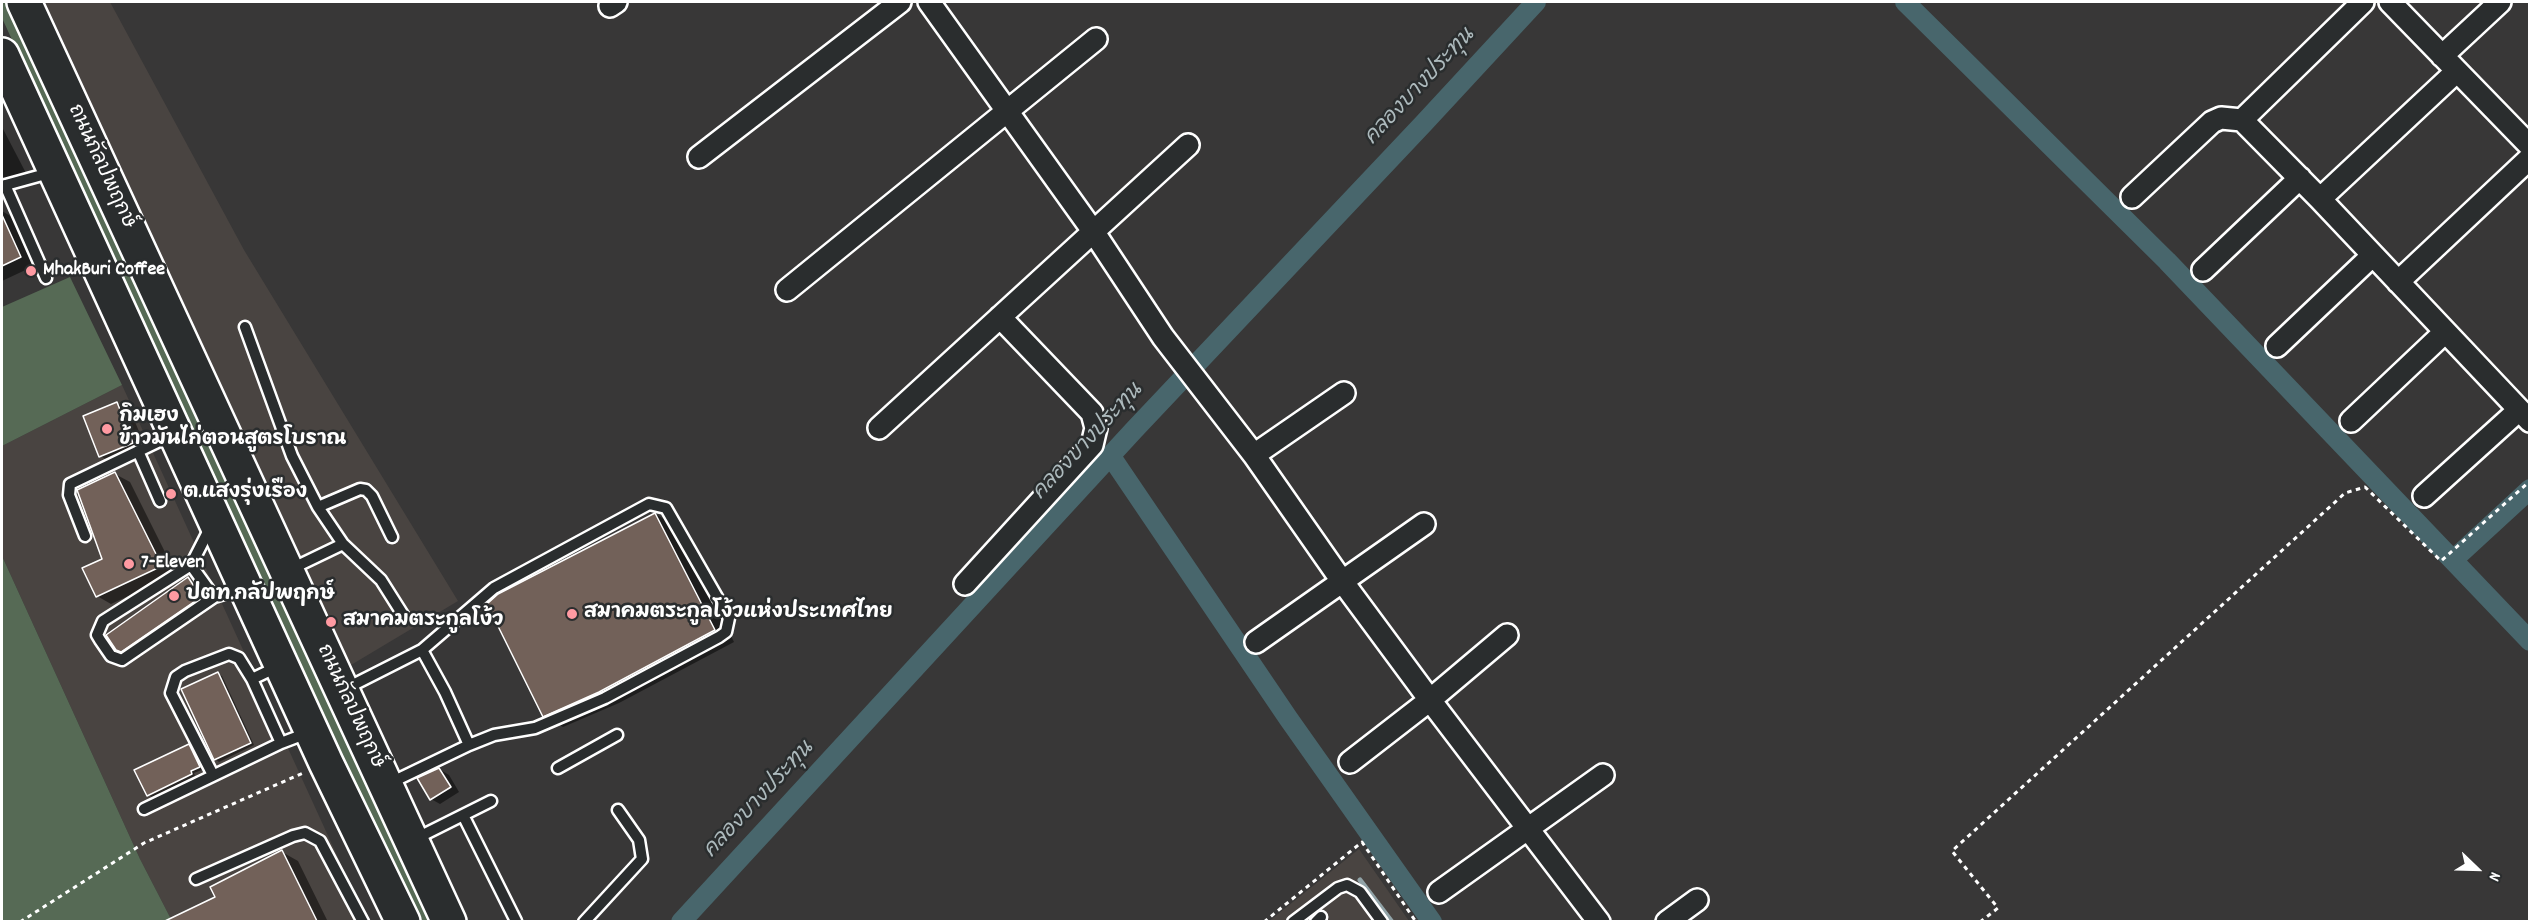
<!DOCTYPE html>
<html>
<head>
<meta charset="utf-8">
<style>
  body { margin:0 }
  #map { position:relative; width:2531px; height:923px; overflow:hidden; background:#383737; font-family:Dekko,sans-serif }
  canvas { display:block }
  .frame { position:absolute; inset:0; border:3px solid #fff; pointer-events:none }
  .north { position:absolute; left:2447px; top:839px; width:60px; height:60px; -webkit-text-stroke:4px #2a2d2e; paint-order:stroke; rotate:113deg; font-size:16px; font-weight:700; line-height:24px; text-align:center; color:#fff }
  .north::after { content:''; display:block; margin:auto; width:21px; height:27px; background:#fff; clip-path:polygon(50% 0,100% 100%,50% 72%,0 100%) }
</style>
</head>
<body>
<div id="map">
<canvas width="2531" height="923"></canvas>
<div class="frame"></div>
<div class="north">N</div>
</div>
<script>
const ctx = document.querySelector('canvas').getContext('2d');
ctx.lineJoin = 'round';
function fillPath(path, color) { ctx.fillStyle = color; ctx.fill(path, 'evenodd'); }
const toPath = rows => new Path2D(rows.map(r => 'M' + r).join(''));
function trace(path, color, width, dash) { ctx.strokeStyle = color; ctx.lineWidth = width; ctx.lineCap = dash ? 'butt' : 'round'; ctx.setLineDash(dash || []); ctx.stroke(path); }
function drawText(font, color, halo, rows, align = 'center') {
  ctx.font = font + ' Dekko,"Playpen Sans Thai",sans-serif'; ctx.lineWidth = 5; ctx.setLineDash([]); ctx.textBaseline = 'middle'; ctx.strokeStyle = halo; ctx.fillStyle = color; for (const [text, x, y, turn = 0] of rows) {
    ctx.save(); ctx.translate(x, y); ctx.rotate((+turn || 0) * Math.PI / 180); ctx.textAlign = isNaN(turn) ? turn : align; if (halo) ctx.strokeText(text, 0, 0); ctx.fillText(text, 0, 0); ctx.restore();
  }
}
fillPath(toPath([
  [45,2,110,2,244,250,458,601,351,665],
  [122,385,367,921,172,921,140,859,2,556,2,446],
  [1359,849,1409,921,1268,922]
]), '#494441');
fillPath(toPath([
  [2,2,6,2,435,921,417,921,2,18],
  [70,277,122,385,2,446,2,307],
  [2,556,140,859,172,921,2,921]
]), '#566a55');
fillPath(toPath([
  [2,127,27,175,11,184,2,178],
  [2,211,12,217,34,266,2,281],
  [117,403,131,412,147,451,115,464,100,456],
  [115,474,130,482,176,574,111,604,97,596],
  [657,515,676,526,734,642,619,703,563,727,544,715,550,568],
  [189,579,204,599,126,653,122,651],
  [218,674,222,676,254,745,219,762,215,759],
  [189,745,193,748,204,769,194,773,195,776,152,797,148,795],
  [439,769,449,775,459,792,440,804,431,799],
  [282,852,298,861,328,922,188,922,184,914,217,898]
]), '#0007');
trace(toPath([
  [1360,880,1392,922]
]), '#91a3a7', 5);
trace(toPath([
  [1905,2,2167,261,2530,641],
  [1110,455,1288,718,1432,922],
  [2453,560,2530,489],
  [681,922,1134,430,1424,123,1536,2]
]), '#48666c', 20);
const building = toPath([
  [2,215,21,257,2,266,2,215],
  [117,402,133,443,99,457,83,416,117,402],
  [115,472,162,566,96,597,82,568,102,559,77,490,115,472],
  [655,513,715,630,599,692,543,717,487,604,498,594,655,513],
  [188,577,201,597,121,652,116,650,106,635,188,577],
  [218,672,251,743,214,760,181,689,218,672],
  [189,744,200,767,191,771,192,774,147,796,134,770,189,744],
  [439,768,451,787,430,800,417,778,439,768],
  [282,850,317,921,165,921,215,897,210,887,282,850]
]);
fillPath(building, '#726159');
trace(building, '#fff', 1.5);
const service = toPath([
  [5,185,46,278],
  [2,186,53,172],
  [245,327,292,456,318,507,343,544,291,569],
  [138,451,160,501],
  [318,507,360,489,366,490,372,496,392,537],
  [210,528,191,565,103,621,97,635,100,640,111,656,122,660,214,597,241,589],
  [85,536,69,495,70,484,172,435],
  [343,544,381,580,405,618],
  [191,565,214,597],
  [252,679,279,666],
  [345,689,422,650,445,692,469,745,494,735,535,728,605,698,719,637,726,632,729,618,666,508,649,504,494,588,422,650],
  [281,743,310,732],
  [558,768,617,735],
  [388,784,469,745],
  [144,809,281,743,252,679,239,658,229,654,185,671,176,677,171,693,213,775],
  [463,815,516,921],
  [415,839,491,801],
  [196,879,293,836,305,833,320,841,363,922],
  [584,922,642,859,639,840,618,810],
  [1293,922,1338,888,1347,885,1360,892,1382,922],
  [1316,922,1321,917]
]);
const minor = toPath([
  [929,2,1093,231,1163,337,1254,455,1342,581,1430,700,1599,922],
  [2390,2,2530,146],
  [610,6,616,2],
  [2442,56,2500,2],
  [2242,120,2363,2],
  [699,157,900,2],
  [2132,197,2212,122,2221,118,2242,120,2320,199,2530,421],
  [2320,199,2457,71],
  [2203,270,2300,178],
  [2398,282,2530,158],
  [787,290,1096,39],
  [2277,346,2373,255],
  [2351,421,2444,333],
  [879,428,1188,145],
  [1254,455,1344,393],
  [2424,496,2519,410],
  [965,584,1092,445,1096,428,1092,413,1000,317],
  [1256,642,1424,524],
  [1350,762,1430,700,1507,635],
  [1439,892,1603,775],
  [1667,922,1697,900]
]);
const primary = toPath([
  [24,2,449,922],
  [2,55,326,763,403,922]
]);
trace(service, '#fff', 15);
trace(minor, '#fff', 26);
trace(primary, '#fff', 38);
trace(toPath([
  [20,922,144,843,303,773],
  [1264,922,1362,842,1416,922],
  [1980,922,1998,908,1952,851,2345,493,2365,487,2441,561,2530,481]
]), '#fff', 3, [4.5, 4.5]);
trace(service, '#2a2d2e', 10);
trace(minor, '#2a2d2e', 21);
trace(primary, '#2a2d2e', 33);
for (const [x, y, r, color] of [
  [31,271,6,"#ff9aa2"],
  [107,429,6,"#ff9aa2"],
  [171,494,6,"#ff9aa2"],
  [129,564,6,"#ff9aa2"],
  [174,596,6,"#ff9aa2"],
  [572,614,6,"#ff9aa2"],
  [331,622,6,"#ff9aa2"]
]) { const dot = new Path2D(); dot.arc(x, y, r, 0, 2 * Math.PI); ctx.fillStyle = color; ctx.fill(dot); trace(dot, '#2a2d2e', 2); }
drawText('20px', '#fff', '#2a2d2e', [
  ["ถนนกัลปพฤกษ์",100,167,65],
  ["ถนนกัลปพฤกษ์",349,707,65]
]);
drawText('bold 20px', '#fff', '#2a2d2e', [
  ["MhakBuri Coffee",43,271],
  ["กิมเฮง",119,418],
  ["ข้าวมันไก่ตอนสูตรโบราณ",119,441],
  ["ต.แสงรุ่งเรือง",183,494],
  ["7-Eleven",141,564],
  ["ปตท.กลัปพฤกษ์",186,596],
  ["สมาคมตระกูลโง้วแห่งประเทศไทย",584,614],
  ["สมาคมตระกูลโง้ว",343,622]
], 'left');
drawText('italic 21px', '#adbabd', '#2a2d2e', [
  ["คลองบางประทุน",1421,88,-47],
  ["คลองบางประทุน",1089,443,-47],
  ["คลองบางประทุน",760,801,-47]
]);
</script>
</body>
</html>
